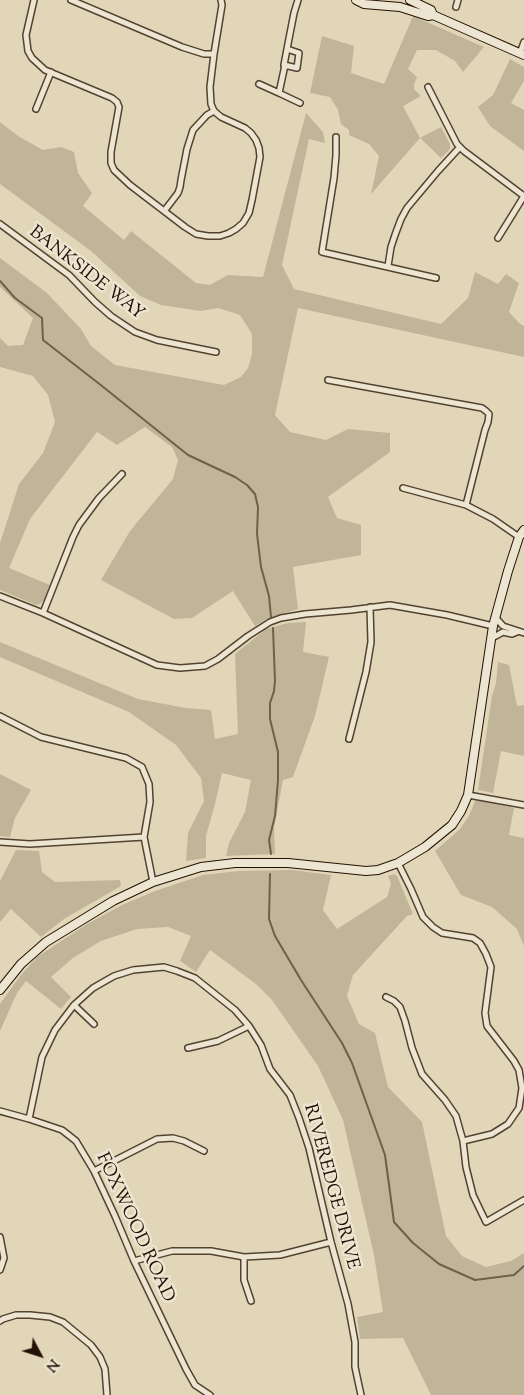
<!DOCTYPE html>
<html>
<head>
<meta charset="utf-8">
<style>
  body { margin:0 }
  #map { position:relative; width:524px; height:1395px; overflow:hidden; background:#e1d7b8; font-family:"Sorts Mill Goudy",serif }
  canvas { display:block }
  .north { position:absolute; left:15px; top:1330px; width:50px; height:50px; -webkit-text-stroke:4px #ece5d1; paint-order:stroke; rotate:130deg; font-size:14px; font-weight:700; line-height:20px; text-align:center; color:#251004 }
  .north::after { content:''; display:block; margin:auto; width:18px; height:22px; background:#251004; clip-path:polygon(50% 0,100% 100%,50% 72%,0 100%) }
</style>
</head>
<body>
<div id="map">
<canvas width="524" height="1395"></canvas>
<div class="north">N</div>
</div>
<script>
const ctx = document.querySelector('canvas').getContext('2d');
ctx.lineJoin = 'round';
function fillPath(path, color) { ctx.fillStyle = color; ctx.fill(path, 'evenodd'); }
const toPath = rows => new Path2D(rows.map(r => 'M' + r).join(''));
function trace(path, color, width, dash) { ctx.strokeStyle = color; ctx.lineWidth = width; ctx.lineCap = dash ? 'butt' : 'round'; ctx.setLineDash(dash || []); ctx.stroke(path); }
function drawText(font, color, halo, rows, align = 'center') {
  ctx.font = font + ' "Sorts Mill Goudy",serif'; ctx.lineWidth = 5; ctx.setLineDash([]); ctx.textBaseline = 'middle'; ctx.strokeStyle = halo; ctx.fillStyle = color; for (const [text, x, y, turn = 0] of rows) {
    ctx.save(); ctx.translate(x, y); ctx.rotate((+turn || 0) * Math.PI / 180); ctx.textAlign = isNaN(turn) ? turn : align; if (halo) ctx.strokeText(text, 0, 0); ctx.fillText(text, 0, 0); ctx.restore();
  }
}
fillPath(toPath([
  [413,16,484,47,463,72,455,61,436,50,417,50,408,69,417,77,414,85,414,89,421,96,403,106,420,138,441,127,450,144,450,149,441,158,420,138,371,194,379,156,369,144,349,135,349,130,341,124,338,110,330,97,310,93,322,36,354,46,351,73,384,84],
  [510,59,524,67,524,81,511,103,524,110,524,151,490,126,478,107,493,95],
  [306,113,323,132,325,143,309,139,282,265,294,289,441,324,468,298,475,272,498,284,506,274,519,283,509,312,520,324,524,326,524,357,298,308,275,415,290,432,326,440,348,429,390,433,390,452,328,497,337,518,361,525,361,555,293,567,298,609,267,619,255,626,233,591,192,618,174,619,101,580,130,531,173,479,178,460,172,447,145,427,117,445,97,432,30,519,9,568,50,585,44,600,40,604,36,605,0,590,0,543,19,484,43,453,55,422,48,395,33,376,0,367,0,338,8,346,23,345,33,318,0,287,0,258,47,293,81,329,91,346,115,365,224,385,241,377,248,368,252,354,252,334,240,315,218,308,201,311,161,305,140,296,91,251,0,184,0,122,18,136,43,150,61,147,74,152,78,173,92,193,83,206,124,240,131,231,196,283,210,285,228,275,263,277],
  [306,622,303,652,329,657,315,716,293,777,283,780,274,828,275,854,226,856,229,843,245,812,251,780,222,773,215,804,206,836,206,858,186,861,188,833,204,801,201,778,176,745,129,712,0,657,0,642,138,699,186,708,211,710,215,739,238,734,235,654,266,629,288,623],
  [498,662,509,665,517,706,524,705,524,756,501,751,493,793,478,790,492,696,496,683],
  [0,774,31,790,15,818,10,837,0,836],
  [478,800,514,808,509,835,524,838,524,946,517,929,492,907,461,895,435,851,460,829,469,816,475,801],
  [16,850,39,851,42,872,55,882,120,880,121,886,64,919,41,937,11,909,0,922,0,881],
  [292,870,331,875,323,910,337,929,387,897,391,884,388,876,394,874,397,876,413,914,407,916,353,975,347,996,359,1024,375,1033,388,1087,422,1122,446,1236,462,1256,486,1267,511,1261,524,1253,524,1395,431,1395,403,1338,360,1339,357,1317,383,1312,374,1255,343,1120,318,1066,272,1000,256,984,210,950,196,972,180,961,191,936,168,927,137,929,101,941,73,958,51,977,71,997,61,1009,26,981,17,993,0,1031,0,1004,20,976,37,957,87,924,122,905,155,891,203,875,238,871]
]), '#c1b599');
trace(toPath([
  [0,281,15,298,42,318,43,340,102,386,188,455,235,477,247,485,255,494,258,507,257,534,261,567,269,596,271,617],
  [271,854,269,840,275,816,278,780,278,752,270,719,270,703,274,691,275,681,273,628],
  [270,874,269,919,275,936,301,980,342,1043,352,1063,385,1155,394,1222,413,1243,439,1264,475,1280,514,1275,524,1266]
]), '#6f5f4b', 2);
const street = toPath([
  [34,0,26,35,28,51,32,58,45,70,112,98,117,102,119,107,111,152,111,163,114,170,130,185,185,227,196,234,208,236,220,236,229,233,236,229,243,223,249,213,252,200,260,157,259,148,256,140,251,133,245,128,221,117,214,111,211,104,210,87,214,54,222,5,221,0],
  [71,0,182,47,204,54,214,54],
  [456,7,458,0],
  [287,49,299,53,297,68,284,65,287,49,294,13,298,0],
  [520,53,524,42],
  [285,65,279,93,300,103],
  [259,84,279,93],
  [428,87,457,144,464,151,524,196],
  [36,109,51,72],
  [336,137,336,155,334,178,322,252,436,278],
  [165,210,178,193,180,187,181,180,187,149,193,130,207,115,214,111],
  [0,224,69,275,95,302,111,316,135,332,157,340,216,352],
  [498,238,524,196],
  [388,266,391,247,395,235,401,219,407,208,438,171,460,147],
  [328,380,482,408,486,411,489,414,488,422,485,430,466,505],
  [403,488,466,505,493,519,519,537],
  [0,596,43,613,157,665,180,668,205,666,218,659,248,636,270,622,281,618,305,614,351,610,390,605,447,615,493,626],
  [43,613,73,537,79,525,99,498,122,474],
  [495,617,503,626,524,633],
  [492,638,503,632,512,634,517,632],
  [0,716,41,737,126,758,142,767,149,784,150,802,144,837,153,882],
  [349,739,366,672,371,642,370,607],
  [468,795,524,805],
  [0,842,30,844,144,837],
  [398,863,411,889,423,917,433,927,442,933,473,938,480,943,486,954,491,967,485,1013,487,1026,514,1061,519,1070,522,1088,519,1108,508,1124,492,1134,463,1141],
  [386,997,394,1001,400,1007,405,1021,412,1048,422,1074,445,1100,456,1116,463,1141,466,1167,473,1195,486,1222,524,1200],
  [74,1005,94,1024],
  [188,1048,218,1041,249,1026],
  [0,1111,29,1119,62,1130,76,1141,94,1171,115,1216,134,1261,186,1369,195,1385,210,1395],
  [29,1119,42,1057,55,1030,74,1005,93,988,114,976,133,970,164,967,177,971,195,978,235,1010,249,1026,261,1045,270,1069,290,1095,299,1118,309,1148,331,1242,348,1304,355,1342,355,1367,361,1395],
  [94,1171,157,1139,173,1138,184,1141,204,1151],
  [0,1237,4,1258,0,1270],
  [244,1257,244,1280,251,1301],
  [134,1261,172,1251,211,1251,244,1257,280,1255,331,1242],
  [0,1321,3,1319,16,1315,30,1315,50,1317,63,1322,91,1345,100,1357,105,1369,107,1395]
]);
const secondary = toPath([
  [356,0,364,4,400,7,428,16,433,15],
  [410,0,431,10,433,15,524,55],
  [0,990,21,964,46,942,113,901,153,882,201,867,235,863,288,863,366,871,378,870,398,863,425,847,452,825,461,811,468,795,493,626,508,571,519,537,524,530]
]);
trace(street, '#544231', 8);
trace(secondary, '#251004', 10);
trace(street, '#ece5d1', 5);
trace(secondary, '#ece5d1', 8);
drawText('18px', '#251004', '#ece5d1', [
  ["BANKSIDE WAY",86,274,38],
  ["RIVEREDGE DRIVE",330,1187,75],
  ["FOXWOOD ROAD",134,1228,65]
]);
</script>
</body>
</html>
